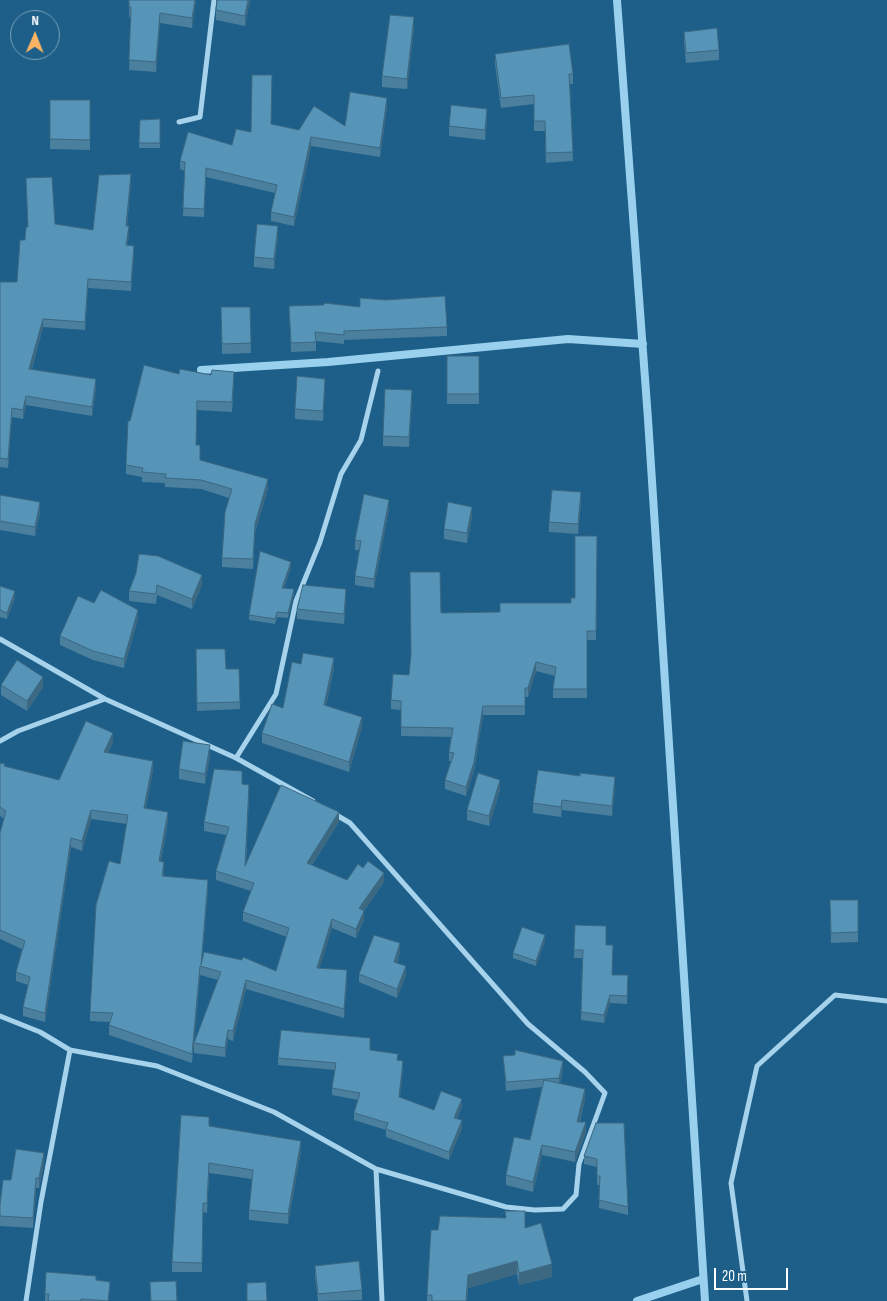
<!DOCTYPE html>
<html>
<head>
<meta charset="utf-8">
<style>
  body { margin:0 }
  #map { position:relative; width:887px; height:1301px; overflow:hidden; background:#1d5f88; font-family:"Sofia Sans Condensed",sans-serif }
  canvas { display:block }
  .north { position:absolute; left:10px; top:10px; width:50px; height:50px; box-sizing:border-box; background:#1d5f88; border:1px solid #779fb8; border-radius:50%; rotate:1deg; font-size:14px; font-weight:700; line-height:20px; text-align:center; color:#fff }
  .north::after { content:''; display:block; margin:auto; width:18px; height:22px; background:#fcb464; clip-path:polygon(50% 0,100% 100%,50% 72%,0 100%) }
  .scale { position:absolute; left:714px; top:1268px; width:74px; height:22px; box-sizing:border-box; border:2px solid #fff; border-top:0; padding-left:6px; font-size:15px; line-height:18px; white-space:nowrap; color:#fff; -webkit-text-stroke:4px #1d5f88; paint-order:stroke }
</style>
</head>
<body>
<div id="map">
<canvas width="887" height="1301"></canvas>
<div class="north">N</div>
<div class="scale">20 m</div>
</div>
<script>
const ctx = document.querySelector('canvas').getContext('2d');
ctx.lineJoin = 'round';
const toPath = rows => new Path2D(rows.map(r => 'M' + r).join(''));
function trace(path, color, width, dash) { ctx.strokeStyle = color; ctx.lineWidth = width; ctx.lineCap = dash ? 'butt' : 'round'; ctx.setLineDash(dash || []); ctx.stroke(path); }
function fillPath(path, color) { ctx.fillStyle = color; ctx.fill(path, 'evenodd'); }
trace(toPath([
  [617,0,648,419,705,1301],
  [201,370,328,362,568,339,643,344],
  [637,1301,703,1279]
]), '#99d0ed', 8);
trace(toPath([
  [179,122,200,117,214,0],
  [0,639,105,699,236,758,313,801],
  [0,741,18,731,105,699],
  [236,758,276,694,296,601,320,542,341,474,361,440,378,371],
  [0,1016,40,1032,70,1050,157,1066,274,1112,376,1169,506,1207,535,1210,563,1209,576,1195,579,1164,605,1093,585,1072,528,1024,350,823,333,813],
  [376,1169,382,1301],
  [26,1301,41,1202,70,1050],
  [747,1301,731,1183,757,1066,835,995,887,1001]
]), '#a6d2ec', 5);
fillPath(toPath([
  [129,0,196,0,192,28,160,23,156,72,129,70,131,17,129,17],
  [217,0,250,0,245,26,216,20,216,10],
  [414,27,407,89,382,87,382,76],
  [684,32,719,50,719,60,686,63,684,42],
  [495,54,573,74,573,84,570,84,573,161,546,163,545,131,534,131,534,104,501,108,495,64],
  [50,100,90,100,90,150,50,149],
  [387,107,380,157,311,146,294,226,271,221,271,212,275,193,206,177,204,217,183,216,185,171,180,169,180,161,232,145,251,132,271,124,299,130,345,126],
  [160,119,160,148,139,148,140,120],
  [487,119,485,140,449,136,449,126],
  [26,178,55,224,93,230,131,182,127,226,129,235,127,245,134,255,131,291,88,288,85,330,43,327,32,369,96,388,92,416,26,405,23,419,12,417,8,468,0,467,0,282,17,282,28,227],
  [278,236,274,269,254,267,254,257],
  [289,306,447,327,447,336,344,340,344,344,316,341,316,351,291,352],
  [221,307,250,307,251,353,222,354],
  [447,356,479,356,479,404,447,404],
  [179,374,234,381,232,412,197,410,196,445,200,460,268,488,255,533,253,569,222,567,222,558,229,498,201,489,165,487,165,483,142,482,142,477,126,474,126,465,130,421],
  [325,389,323,421,295,419,295,409],
  [412,400,409,447,383,446,383,436],
  [0,495,40,511,35,536,0,530],
  [581,502,578,534,549,532,549,522],
  [389,509,374,588,355,585,355,576,360,550,355,550,355,540],
  [472,517,467,543,444,539,444,529],
  [597,536,596,640,587,640,587,698,553,698,553,689,555,676,536,671,528,697,525,697,525,715,483,715,474,771,466,796,445,789,445,780,451,761,449,761,449,752,451,737,401,736,401,710,391,709,391,700,409,675,441,613,500,612,571,603,575,598],
  [291,567,284,588,294,594,288,618,277,617,275,624,249,620,249,615],
  [136,573,202,585,192,609,157,595,156,604,129,601,129,591],
  [0,586,15,598,7,619,0,617],
  [346,599,344,624,297,619,297,609],
  [94,603,138,619,124,668,93,660,60,645,60,636],
  [196,649,226,669,239,669,240,709,197,711],
  [334,668,326,706,362,727,349,772,262,743,262,733,283,708],
  [1,685,43,687,27,711,1,695],
  [113,742,108,753,153,770,146,808,168,821,161,861,164,871,164,876,208,890,202,959,276,971,287,937,243,921,243,912,251,891,216,880,216,871,226,835,204,831,204,822,242,784,249,794,246,865,339,822,312,865,347,880,384,882,364,911,364,920,356,938,332,928,319,968,347,980,344,1018,246,989,233,1041,228,1039,225,1057,194,1053,194,1043,218,980,200,975,192,1063,109,1035,109,1025,110,1022,90,1021,90,1012,120,864,127,824,91,819,82,851,71,847,45,1022,23,1016,23,1007,28,985,16,981,16,972,22,949,0,939,0,833,4,819,0,816,0,763,5,767,59,780],
  [210,755,205,784,179,779,179,769],
  [615,788,612,816,562,810,561,817,533,813,533,803],
  [500,790,489,826,467,820,467,810],
  [830,900,858,900,858,942,831,943],
  [575,925,606,945,612,975,628,983,627,1004,610,1003,604,1023,581,1020,582,958,574,958],
  [545,940,536,966,513,958,513,953],
  [400,952,397,963,406,975,397,998,359,982,359,974],
  [370,1050,398,1060,403,1068,400,1097,434,1110,462,1106,457,1119,462,1128,449,1160,386,1137,386,1130,354,1120,354,1113,358,1100,332,1095,332,1088,335,1070,278,1065,278,1058],
  [503,1056,563,1069,560,1084,585,1099,580,1122,586,1132,575,1162,542,1155,533,1192,506,1185,506,1175,530,1140,542,1087,506,1091],
  [596,1123,628,1207,628,1215,599,1208,600,1185,597,1185,597,1167,584,1164,584,1156],
  [209,1126,301,1150,288,1224,249,1220,249,1210,252,1179,209,1173,207,1213,203,1212,202,1272,172,1272,172,1262],
  [44,1163,39,1188,36,1188,33,1228,0,1226,0,1205,11,1180],
  [525,1228,552,1277,519,1285,517,1274,468,1288,467,1301,427,1301,427,1295],
  [315,1266,362,1290,362,1300,318,1301,315,1276],
  [96,1281,110,1289,108,1301,45,1301,45,1294]
]), '#4a7f9e');
fillPath(toPath([
  [195,0,196,0,192,28,192,18],
  [248,0,250,0,245,26,245,16],
  [160,13,160,23,156,72,156,62],
  [414,17,414,27,407,89,407,79],
  [387,98,387,107,380,157,380,148],
  [487,109,487,119,485,140,485,130],
  [311,137,311,146,294,226,294,217],
  [131,174,131,182,126,235,126,226],
  [129,226,129,235,126,254,126,245],
  [278,226,278,236,274,269,274,259],
  [134,246,134,255,131,291,131,282],
  [88,279,88,288,85,330,85,322],
  [43,319,43,327,29,378,29,369],
  [96,379,96,388,92,416,92,407],
  [325,379,325,389,323,421,323,411],
  [412,390,412,400,409,447,409,437],
  [26,396,26,405,23,419,23,410],
  [12,408,12,417,8,468,8,459],
  [268,479,268,488,255,533,253,569,255,524],
  [581,492,581,502,578,534,578,524],
  [389,500,389,509,374,588,374,579],
  [40,502,40,511,35,536,35,527],
  [472,507,472,517,467,543,467,533],
  [291,562,291,567,282,593,282,588],
  [202,575,202,585,192,609,192,599],
  [294,589,294,594,288,618,288,613],
  [346,589,346,599,344,624,344,614],
  [15,591,15,598,7,619,7,613],
  [138,610,138,619,124,668,124,659],
  [334,658,334,668,324,715,324,705],
  [536,662,536,671,528,697,528,688],
  [43,677,43,687,27,711,27,701],
  [483,706,483,715,474,771,466,796,466,787],
  [362,717,362,727,349,772,349,762],
  [113,733,113,742,104,761,104,752],
  [210,745,210,755,205,784,205,774],
  [153,761,153,770,144,817,144,808],
  [615,777,615,788,612,816,612,806],
  [500,780,500,790,489,826,489,816],
  [249,785,249,794,245,876,245,866],
  [562,800,562,810,561,817,561,807],
  [91,810,91,819,82,851,82,841],
  [168,812,168,821,159,870,159,861],
  [339,812,339,822,307,872,307,863],
  [71,838,71,847,45,1022,45,1013],
  [164,862,164,871,162,885,162,876],
  [384,873,384,882,359,918,359,908],
  [208,880,208,890,201,966],
  [364,911,364,920,356,938,356,929],
  [332,919,332,928,317,977,317,968],
  [545,935,545,940,536,966,536,961],
  [400,943,400,952,394,970,394,962],
  [200,966,200,975,192,1063,192,1054],
  [406,966,406,975,397,998,397,989],
  [347,970,347,980,344,1018,344,1009],
  [246,980,246,989,233,1041,233,1031],
  [610,995,610,1003,604,1023,604,1015],
  [228,1030,228,1039,225,1057,225,1048],
  [403,1061,403,1068,399,1104,399,1097],
  [563,1061,563,1069,559,1086,559,1078],
  [585,1089,585,1099,577,1132,577,1122],
  [462,1099,462,1106,454,1125,454,1118],
  [462,1120,462,1128,449,1160,449,1152],
  [586,1122,586,1132,575,1162,575,1152],
  [301,1141,301,1150,288,1224,288,1214],
  [542,1145,542,1155,533,1192,533,1182],
  [44,1153,44,1163,39,1188,39,1178],
  [36,1178,36,1188,33,1228,33,1218],
  [517,1261,517,1274,468,1288,467,1301,466,1301,468,1275],
  [552,1264,552,1277,519,1285,519,1273]
]), '#3c6881');
const building = toPath([
  [129,0,195,0,192,18,160,13,156,62,129,60,131,7,129,7,129,0],
  [217,0,248,0,245,16,216,10,217,0],
  [390,15,414,17,407,79,382,76,390,15],
  [717,28,719,50,686,53,684,32,717,28],
  [569,44,573,74,569,74,573,152,546,153,545,121,534,121,534,95,501,98,495,54,569,44],
  [252,75,272,75,271,124,299,130,314,106,345,126,350,92,387,98,380,148,311,137,294,217,271,212,277,185,206,168,204,209,183,208,185,162,180,161,188,132,232,145,236,129,251,132,252,75],
  [50,100,90,100,90,140,50,139,50,100],
  [451,105,487,109,485,130,449,126,451,105],
  [160,119,160,143,139,143,140,120,160,119],
  [131,174,126,226,129,226,126,245,134,246,131,282,88,279,85,322,43,319,29,369,96,379,92,407,26,396,23,410,12,408,8,459,0,458,0,282,17,282,20,240,25,240,26,227,28,227,26,178,52,177,55,224,93,230,99,175,131,174],
  [257,224,278,226,274,259,254,257,257,224],
  [445,296,447,327,344,331,344,335,315,332,316,342,291,343,289,306,324,305,324,303,360,307,360,298,386,300,445,296],
  [221,307,250,307,251,343,222,344,221,307],
  [447,356,479,356,479,394,447,394,447,356],
  [144,365,179,374,180,369,211,375,212,370,234,372,232,402,197,401,196,445,200,445,200,460,268,479,255,524,253,559,222,558,225,512,232,489,201,480,165,478,166,474,142,472,143,468,126,465,128,421,130,421,144,365],
  [297,376,325,379,323,411,295,409,297,376],
  [385,389,412,390,409,437,383,436,385,389],
  [552,490,581,492,578,524,549,522,552,490],
  [364,494,389,500,374,579,355,576,361,541,355,540,364,494],
  [0,495,40,502,35,527,0,521,0,495],
  [448,502,472,507,467,533,444,529,448,502],
  [575,536,597,536,596,631,587,631,587,689,553,689,556,667,536,662,528,688,525,688,525,706,483,706,474,762,466,787,445,780,454,753,449,752,453,728,401,727,401,701,391,700,393,674,409,675,411,654,410,572,440,572,441,613,500,612,500,603,571,603,571,598,575,598,575,536],
  [260,551,291,562,282,588,294,589,288,613,277,612,275,619,249,615,260,551],
  [139,554,158,556,202,575,192,599,157,585,156,594,129,591,136,573,139,554],
  [303,585,346,589,344,614,297,609,303,585],
  [0,586,15,591,7,613,0,610,0,586],
  [101,590,138,610,124,659,93,651,60,636,78,596,94,603,101,590],
  [196,649,225,649,226,669,239,669,240,702,197,703,196,649],
  [303,653,334,658,324,705,362,717,349,762,262,733,272,704,283,708,292,662,301,664,303,653],
  [17,660,43,677,27,701,1,685,17,660],
  [86,721,113,733,104,752,153,761,144,808,168,812,159,861,164,862,162,876,208,880,201,965,204,952,242,960,243,957,276,971,289,928,243,912,254,883,216,871,229,827,204,822,214,769,242,771,242,784,249,785,245,866,281,785,339,812,307,863,347,880,358,864,363,868,368,861,384,873,359,908,364,911,356,929,332,919,317,968,347,970,344,1009,246,980,233,1031,228,1030,225,1048,194,1043,221,972,200,966,192,1054,109,1025,113,1013,90,1012,96,905,109,861,120,864,128,815,91,810,82,841,71,838,45,1013,23,1007,30,977,16,972,25,941,0,930,0,833,6,811,0,807,0,763,5,764,4,766,59,780,86,721],
  [183,741,210,745,205,774,179,769,183,741],
  [538,770,580,776,580,773,615,777,612,806,562,800,561,807,533,803,538,770],
  [478,773,500,780,489,816,467,810,478,773],
  [830,900,858,900,858,932,831,933,830,900],
  [575,925,606,926,606,945,613,945,612,975,628,975,627,996,610,995,604,1015,581,1012,583,950,574,950,575,925],
  [522,927,545,935,536,961,513,953,522,927],
  [374,935,400,943,394,962,406,966,397,989,359,974,374,935],
  [281,1030,370,1038,370,1050,398,1054,397,1060,403,1061,399,1097,434,1110,441,1091,462,1099,454,1118,462,1120,449,1152,386,1129,388,1123,354,1113,360,1093,332,1088,336,1063,278,1058,281,1030],
  [515,1050,563,1061,559,1078,506,1082,503,1056,515,1055,515,1050],
  [544,1080,585,1089,577,1122,586,1122,575,1152,542,1145,533,1182,506,1175,514,1137,530,1140,544,1080],
  [181,1115,209,1117,209,1126,301,1141,288,1214,249,1210,253,1170,209,1163,207,1203,203,1203,202,1263,172,1262,181,1115],
  [596,1123,624,1123,628,1207,599,1200,600,1176,597,1176,597,1159,584,1156,596,1123],
  [16,1149,44,1153,39,1178,36,1178,33,1218,0,1216,0,1205,3,1180,11,1180,16,1149],
  [505,1211,525,1211,525,1228,541,1223,552,1264,519,1273,517,1261,468,1275,466,1301,432,1301,432,1295,427,1295,431,1230,438,1230,440,1216,506,1218,505,1211],
  [359,1261,362,1290,318,1294,315,1266,359,1261],
  [46,1272,96,1276,96,1280,110,1282,108,1301,81,1299,81,1301,48,1301,49,1294,45,1294,46,1272],
  [176,1281,177,1301,151,1301,150,1282,176,1281],
  [266,1282,267,1301,247,1301,247,1283,266,1282]
]);
fillPath(building, '#5694b8');
trace(building, '#3c6881', 1);
</script>
</body>
</html>
